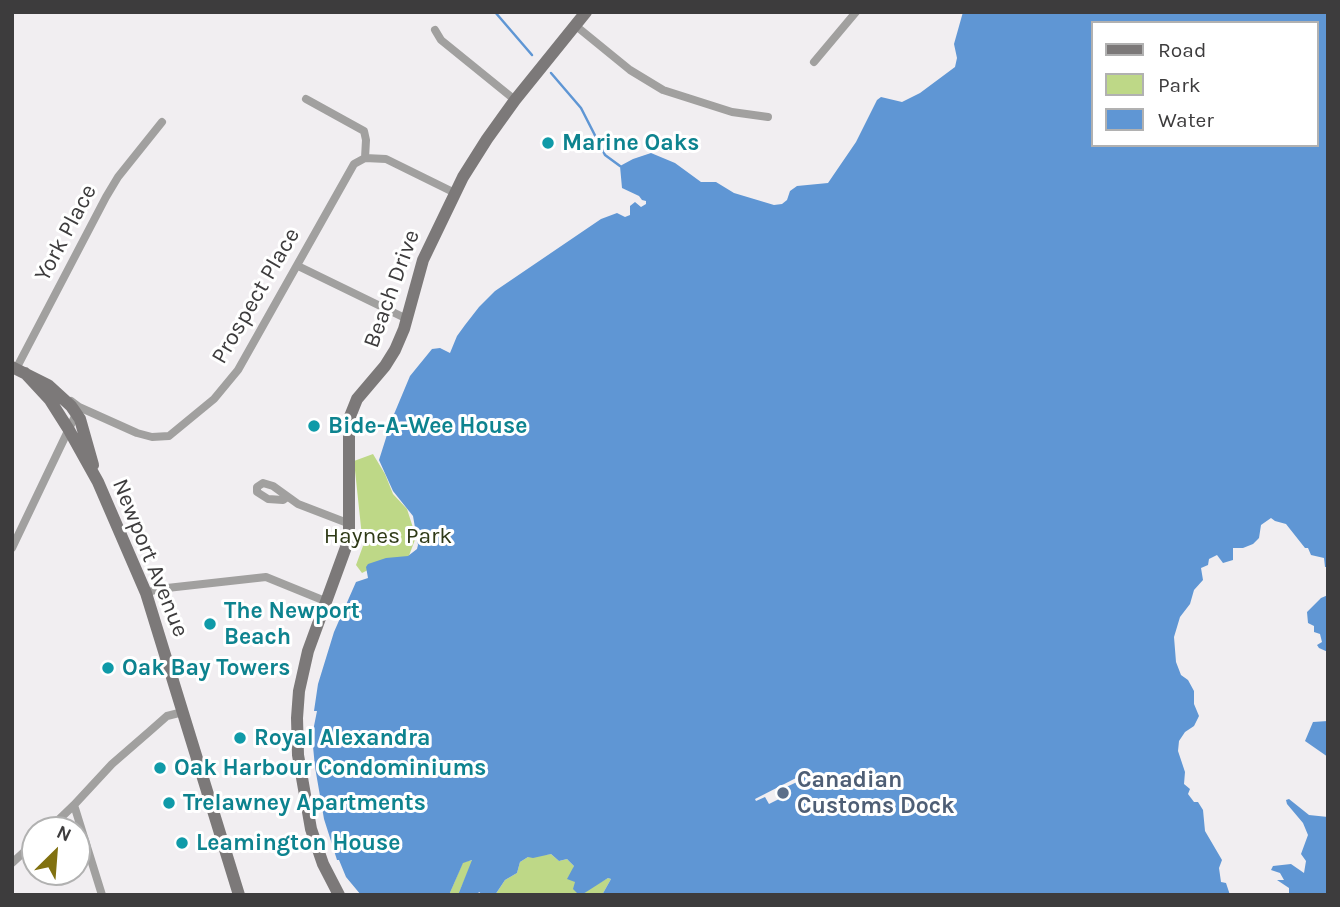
<!DOCTYPE html>
<html>
<head>
<meta charset="utf-8">
<style>
  body { margin:0 }
  #map { position:relative; width:1340px; height:907px; overflow:hidden; background:#f1eef1; font-family:Karla,sans-serif }
  canvas { display:block }
  .frame { position:absolute; inset:0; border:14px solid #3d3c3d; pointer-events:none }
  .legend { position:absolute; left:1091px; top:21px; width:228px; height:126px; box-sizing:border-box; background:#fff; border:2px solid #b1b1b1; margin:0; padding:9px 12px; list-style:none; font-size:21px; color:#3d3c3d }
  .legend li { display:flex; align-items:center; gap:14px; height:35px }
  .legend b { width:35px; border:2px solid #b1b1b1 }
  .north { position:absolute; left:21px; top:816px; width:70px; height:70px; box-sizing:border-box; background:#fff; border:2px solid #b1b1b1; border-radius:50%; rotate:25deg; font-size:19px; font-weight:700; line-height:28px; text-align:center; color:#3d3c3d }
  .north::after { content:''; display:block; margin:auto; width:24px; height:32px; background:#817110; clip-path:polygon(50% 0,100% 100%,50% 72%,0 100%) }
</style>
</head>
<body>
<div id="map">
<canvas width="1340" height="907"></canvas>
<div class="frame"></div>
<ul class="legend">
<li><b style="height:9px;background:#7c7979"></b>Road</li>
<li><b style="height:19px;background:#bed887"></b>Park</li>
<li><b style="height:19px;background:#5f96d4"></b>Water</li>
</ul>
<div class="north">N</div>
</div>
<script>
const ctx = document.querySelector('canvas').getContext('2d');
ctx.lineJoin = 'round';
function fillPath(path, color) { ctx.fillStyle = color; ctx.fill(path, 'evenodd'); }
const toPath = rows => new Path2D(rows.map(r => 'M' + r).join(''));
function trace(path, color, width, dash) { ctx.strokeStyle = color; ctx.lineWidth = width; ctx.lineCap = dash ? 'butt' : 'round'; ctx.setLineDash(dash || []); ctx.stroke(path); }
function drawText(font, color, halo, rows, align = 'center') {
  ctx.font = font + ' Karla,sans-serif'; ctx.lineWidth = 6; ctx.setLineDash([]); ctx.textBaseline = 'middle'; ctx.strokeStyle = halo; ctx.fillStyle = color; for (const [text, x, y, turn = 0] of rows) {
    ctx.save(); ctx.translate(x, y); ctx.rotate((+turn || 0) * Math.PI / 180); ctx.textAlign = isNaN(turn) ? turn : align; if (halo) ctx.strokeText(text, 0, 0); ctx.fillText(text, 0, 0); ctx.restore();
  }
}
fillPath(toPath([
  [373,454,385,474,393,494,407,509,416,537,407,561,378,565,362,573,356,565,363,546,354,461],
  [551,854,559,861,567,859,574,866,572,873,575,882,583,894,590,888,608,878,611,879,602,895,495,895,505,880,517,873,520,862,528,857],
  [473,860,458,895,449,895,463,862]
]), '#bed887');
fillPath(toPath([
  [963,12,1328,12,1328,567,1325,567,1324,558,1311,555,1308,548,1305,548,1286,524,1275,521,1271,518,1261,525,1259,538,1253,544,1243,548,1233,548,1233,560,1223,563,1217,555,1209,559,1208,565,1201,568,1203,580,1194,590,1190,604,1180,617,1174,637,1176,662,1181,675,1188,680,1194,691,1194,704,1199,716,1194,726,1185,732,1179,741,1178,751,1185,772,1184,784,1190,789,1188,794,1194,802,1198,802,1203,810,1205,831,1222,860,1219,868,1221,882,1226,883,1230,895,602,895,611,879,608,878,583,894,577,893,573,889,575,882,567,879,574,866,567,859,559,861,551,854,533,858,528,857,520,862,517,873,505,880,495,895,483,895,479,892,477,895,458,895,472,860,463,863,449,895,361,895,346,877,339,860,337,860,324,819,315,767,312,736,317,711,314,711,318,684,334,632,356,582,368,578,366,567,368,564,386,558,408,556,417,549,418,545,413,516,393,491,379,460,392,419,410,376,432,349,440,348,450,353,457,336,465,325,479,307,495,291,601,219,617,213,625,217,630,215,630,206,635,202,641,207,646,204,646,201,642,200,639,196,622,188,620,166,633,159,651,153,675,163,701,182,716,182,734,193,774,205,782,204,787,200,790,191,797,186,828,183,856,142,877,100,881,97,902,102,920,93,955,67,957,58,954,44],
  [1093,23,1317,23,1317,145,1093,145],
  [1328,595,1328,652,1319,648,1317,645,1322,642,1320,634,1314,632,1314,626,1308,623,1307,612,1321,598],
  [1328,721,1328,757,1305,741,1313,722],
  [1289,799,1309,815,1328,817,1328,895,1289,895,1289,888,1277,880,1284,880,1280,873,1271,870,1273,866,1291,864,1304,873,1306,861,1301,854,1308,835,1303,823,1287,804,1286,800]
]), '#5f96d4');
fillPath(toPath([
  [796,778,797,782,782,789,785,796,769,804,765,797,756,801,755,799]
]), '#f1eef1');
trace(toPath([
  [495,12,532,55],
  [551,73,581,108,605,155,620,166]
]), '#5f96d4', 2.5);
trace(toPath([
  [576,26,630,70,663,90,732,112,768,117],
  [435,30,441,40,515,100],
  [814,62,856,12],
  [306,99,364,131,366,140,365,158],
  [298,266,407,319],
  [16,369,106,197,118,177,162,122],
  [71,401,79,407,137,433,152,437,169,436,214,399,238,370,354,164,365,158,386,159,455,193],
  [287,497,283,500,268,499,257,492,257,487,263,483,273,486,298,504,350,524],
  [12,548,77,412],
  [146,593,158,589,266,577,325,601],
  [74,805,102,895],
  [48,830,74,805,112,764,150,731,167,716,183,712],
  [12,863,35,842]
]), '#a1a09f', 8);
trace(toPath([
  [12,367,48,385,71,406,80,419,93,465],
  [25,373,50,400,69,430,98,482,146,593,239,895],
  [339,895,323,864,311,829,298,755,297,718,299,691,308,651,349,539,349,419,357,399,385,366,395,350,404,329,423,260,463,177,487,139,515,100,586,12]
]), '#7c7979', 12);
for (const [x, y, r, color] of [
  [548,143,7,"#0f9aa8"],
  [314,426,7,"#0f9aa8"],
  [210,624,7,"#0f9aa8"],
  [108,668,7,"#0f9aa8"],
  [240,738,7,"#0f9aa8"],
  [160,768,7,"#0f9aa8"],
  [783,793,7,"#5c6f8a"],
  [169,803,7,"#0f9aa8"],
  [182,843,7,"#0f9aa8"]
]) { const dot = new Path2D(); dot.arc(x, y, r, 0, 2 * Math.PI); ctx.fillStyle = color; ctx.fill(dot); trace(dot, '#fff', 2.5); }
drawText('bold 23px', '#0d838f', '#fff', [
  ["Marine Oaks",562,143],
  ["Bide-A-Wee House",328,426],
  ["The Newport",224,611],
  ["Beach",224,637],
  ["Oak Bay Towers",122,668],
  ["Royal Alexandra",254,738],
  ["Oak Harbour Condominiums",174,768],
  ["Trelawney Apartments",183,803],
  ["Leamington House",196,843]
], 'left');
drawText('23px', '#3d3c3d', '#fff', [
  ["York Place",66,233,-62],
  ["Beach Drive",392,289,-70],
  ["Prospect Place",256,296,-60],
  ["Newport Avenue",150,558,68]
]);
drawText('23px', '#2f3a17', '#fff', [
  ["Haynes Park",388,536]
]);
drawText('bold 23px', '#4e5e75', '#fff', [
  ["Canadian",797,780],
  ["Customs Dock",797,806]
], 'left');
</script>
</body>
</html>
